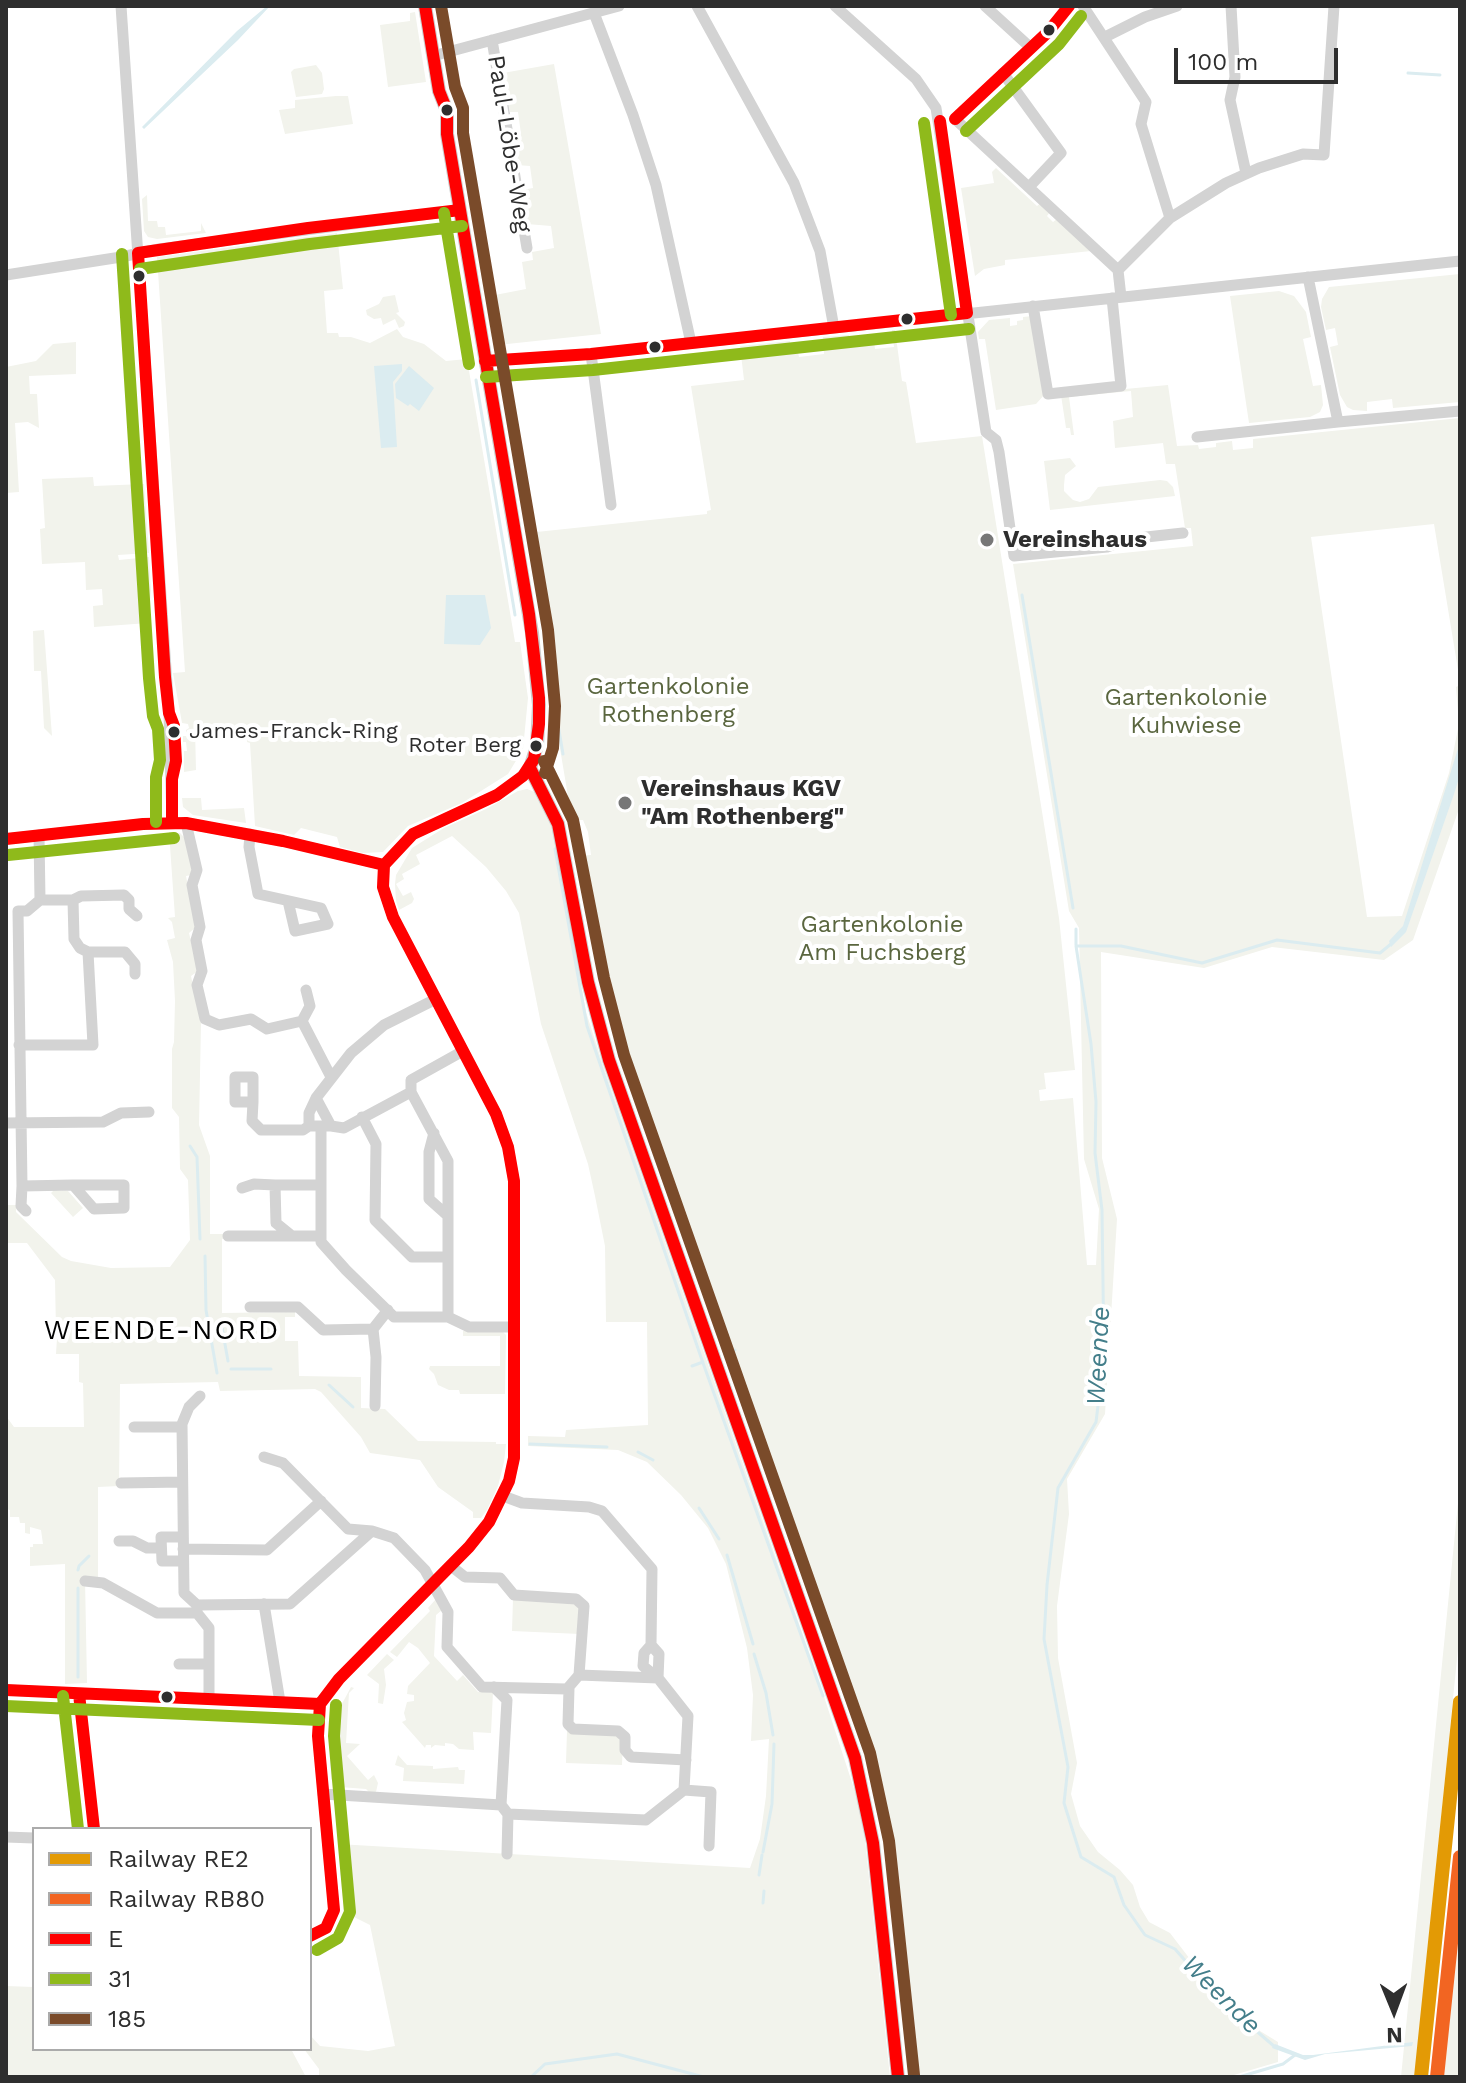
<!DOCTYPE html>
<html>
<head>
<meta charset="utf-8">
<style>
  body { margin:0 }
  #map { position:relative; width:1466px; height:2083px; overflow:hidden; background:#fff; font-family:"Work Sans",sans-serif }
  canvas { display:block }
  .frame { position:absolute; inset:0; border:8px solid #2e2e2e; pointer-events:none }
  .legend { position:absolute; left:32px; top:1827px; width:280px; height:224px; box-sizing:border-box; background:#fff; border:2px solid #ababab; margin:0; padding:10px 14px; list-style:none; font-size:24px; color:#2e2e2e }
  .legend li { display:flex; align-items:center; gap:16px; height:40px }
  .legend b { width:40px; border:2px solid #ababab }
  .north { position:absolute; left:1354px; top:1971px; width:80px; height:80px; -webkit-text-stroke:6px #fff; paint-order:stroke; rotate:179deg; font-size:22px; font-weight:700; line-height:32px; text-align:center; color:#2e2e2e }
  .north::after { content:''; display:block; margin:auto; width:28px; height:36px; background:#2e2e2e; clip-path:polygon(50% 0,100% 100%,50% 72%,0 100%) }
  .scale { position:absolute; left:1174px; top:48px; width:164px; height:36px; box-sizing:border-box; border:4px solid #2e2e2e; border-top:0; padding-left:10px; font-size:24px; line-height:28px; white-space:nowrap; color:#2e2e2e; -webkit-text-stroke:6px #fff; paint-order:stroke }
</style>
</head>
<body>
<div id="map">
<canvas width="1466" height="2083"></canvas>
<div class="frame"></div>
<ul class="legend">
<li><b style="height:10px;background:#e39a05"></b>Railway RE2</li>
<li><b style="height:10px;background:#f26522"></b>Railway RB80</li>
<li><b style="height:10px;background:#f00"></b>E</li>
<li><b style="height:10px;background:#8fba1b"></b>31</li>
<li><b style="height:10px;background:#7a4b2a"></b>185</li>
</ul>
<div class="north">N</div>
<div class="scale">100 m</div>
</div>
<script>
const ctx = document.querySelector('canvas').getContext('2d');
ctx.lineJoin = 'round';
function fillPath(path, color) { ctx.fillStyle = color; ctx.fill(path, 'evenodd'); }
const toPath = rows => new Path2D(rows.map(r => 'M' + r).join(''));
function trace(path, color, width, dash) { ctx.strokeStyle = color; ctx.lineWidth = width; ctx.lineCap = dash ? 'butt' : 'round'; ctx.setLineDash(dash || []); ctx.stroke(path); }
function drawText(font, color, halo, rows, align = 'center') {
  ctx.font = font + ' "Work Sans",sans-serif'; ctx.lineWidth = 8; ctx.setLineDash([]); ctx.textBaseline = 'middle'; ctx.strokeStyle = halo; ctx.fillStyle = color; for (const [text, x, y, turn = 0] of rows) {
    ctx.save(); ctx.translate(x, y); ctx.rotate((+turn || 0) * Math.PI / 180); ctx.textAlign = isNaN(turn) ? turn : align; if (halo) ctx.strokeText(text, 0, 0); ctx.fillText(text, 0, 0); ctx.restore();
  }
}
fillPath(toPath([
  [415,12,426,82,388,87,380,25,410,21,410,13],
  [554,64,601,334,498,345,491,336,480,267,491,275,495,295,526,289,522,262,533,260,532,252,554,248,551,226,527,224,522,190,533,188,530,166,517,165,513,135,521,134,518,112,510,112,503,73],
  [316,65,322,73,324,89,322,94,296,97,291,72,294,69],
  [336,96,348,96,353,124,285,134,279,110,295,108,295,100],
  [996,168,1037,206,1041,203,1050,212,1047,216,1053,222,1057,219,1091,251,1005,260,1005,265,984,269,975,276,961,188,994,183,992,172],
  [147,195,148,221,157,221,158,227,165,227,166,235,201,231,201,223,206,233,157,239,148,237,144,231,142,199],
  [337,233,343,289,324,291,327,333,338,333,339,337,351,337,370,343,397,329,403,337,424,344,446,361,467,359,515,642,520,642,528,698,523,749,508,774,462,803,408,826,383,852,363,853,340,847,337,837,301,828,294,835,255,826,250,743,247,742,246,727,195,729,196,770,184,772,184,751,187,751,186,742,183,742,183,736,186,736,186,730,189,728,188,724,182,723,173,673,185,672,157,257],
  [1460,274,1460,402,1393,408,1392,399,1367,402,1367,411,1353,410,1347,407,1340,395,1330,347,1338,345,1335,328,1326,330,1321,307,1322,299,1329,287],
  [1279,291,1294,296,1306,312,1311,337,1303,339,1313,386,1321,385,1323,405,1320,412,1310,417,1249,423,1230,296],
  [395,295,399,312,396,313,405,322,404,326,399,328,395,319,383,325,381,318,374,319,367,315,366,310,379,304,383,297],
  [1033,316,1045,394,1036,404,996,410,985,339,979,339,978,332,989,320,1010,318,1010,326,1017,325,1017,321,1023,320,1023,317],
  [892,330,895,330,902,381,906,382,916,443,982,436,1059,918,1075,1070,1044,1073,1046,1089,1039,1090,1040,1101,1073,1098,1087,1265,1096,1265,1099,1209,1084,1159,1079,928,1069,911,1013,564,1193,546,1191,528,1185,528,1175,464,1166,464,1163,443,1115,448,1113,421,1133,417,1131,391,1069,397,1074,435,1071,435,1070,428,1066,428,1061,395,1168,385,1177,446,1198,445,1199,449,1216,447,1216,443,1232,441,1233,450,1253,448,1253,439,1460,418,1460,682,1434,524,1311,537,1367,917,1402,916,1449,773,1459,724,1456,687,1460,685,1460,806,1413,940,1384,960,1272,947,1204,968,1101,952,1102,1158,1117,1219,1105,1414,1067,1479,1069,1514,1057,1606,1058,1658,1077,1763,1071,1794,1080,1826,1098,1852,1120,1870,1133,1885,1140,1907,1149,1922,1170,1933,1203,1976,1236,2003,1260,2031,1278,2042,1278,2062,1227,2077,910,2077,881,1810,870,1767,615,1042,593,946,578,856,591,855,588,832,583,820,572,820,549,683,549,660,527,533,707,514,707,511,711,510,691,386,744,380,740,346,790,341,791,349,797,348,799,357,824,354,823,337,849,335,851,343,874,341,875,349,894,347],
  [76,342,76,374,29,376,30,394,37,394,39,428,28,422,15,423,19,492,6,493,6,367,36,361,53,344],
  [1070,458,1076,466,1065,475,1064,485,1064,491,1073,500,1080,502,1089,499,1098,487,1160,480,1167,481,1173,487,1175,496,1050,510,1044,461],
  [93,477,94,486,144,484,149,553,118,555,119,560,149,557,151,590,148,623,94,627,93,606,103,605,102,589,86,590,85,562,42,564,40,529,45,528,42,479],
  [44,630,52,736,44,728,41,671,34,671,33,631],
  [527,789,537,793,552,825,586,1012,604,1068,816,1672,858,1801,865,1840,890,2077,319,2077,319,2069,304,2049,310,2049,310,2035,320,2046,368,2051,395,2046,370,1925,344,1912,338,1844,750,1868,760,1839,766,1796,769,1739,751,1741,753,1695,747,1648,726,1564,708,1528,681,1495,647,1462,618,1450,528,1446,528,1436,565,1437,566,1430,648,1425,647,1322,606,1322,605,1246,595,1196,588,1164,541,1024,519,913,506,891,486,867,452,836,416,855,420,864,402,874,404,879,396,884,403,896,411,892,414,899,412,903,399,910,396,901,395,884,396,875,412,848,444,828,486,809,518,791],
  [182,798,201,798,202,810,244,808,246,823,193,815,183,807],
  [169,832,180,833,185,838,193,871,191,875,186,876,196,927,189,933,198,971,191,976,201,1023,199,1125,210,1156,210,1234,228,1234,228,1238,222,1239,222,1313,295,1312,295,1317,285,1317,285,1341,298,1341,299,1376,361,1377,361,1408,385,1409,418,1441,496,1442,496,1444,506,1444,504,1462,498,1486,487,1510,481,1518,473,1518,473,1512,438,1487,420,1460,370,1453,361,1437,321,1392,315,1389,220,1391,218,1382,120,1384,119,1486,98,1487,98,1578,85,1579,87,1683,65,1684,65,1564,30,1566,30,1547,33,1547,33,1544,43,1544,41,1530,30,1527,30,1534,25,1533,25,1523,20,1523,19,1517,10,1517,10,1510,6,1509,6,1416,14,1427,84,1427,83,1383,79,1382,79,1354,56,1354,57,1338,66,1330,61,1325,56,1331,55,1280,27,1243,6,1243,6,1205,16,1205,16,1212,62,1257,71,1261,111,1268,170,1267,190,1240,188,1180,180,1169,179,1117,172,1108,172,1049,174,1042,175,1001,173,962,167,940,175,938,172,922,168,918,175,917],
  [54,1190,68,1191,83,1208,73,1217,51,1193],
  [463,1331,502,1331,506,1335,505,1394,460,1394,459,1390,449,1390,438,1385,434,1374,429,1369,430,1366,500,1366,500,1336,463,1336],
  [1460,1483,1460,1629,1415,2077,1401,2077],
  [436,1599,442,1610,436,1615,434,1656,457,1681,463,1675,478,1692,493,1692,491,1733,473,1732,474,1750,459,1749,453,1744,445,1743,445,1746,435,1745,431,1748,431,1745,426,1745,425,1748,402,1722,406,1720,404,1713,407,1702,414,1701,414,1695,407,1694,408,1686,430,1663,418,1648,409,1642,397,1657,390,1652,430,1611,428,1608],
  [513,1599,576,1602,581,1607,580,1634,512,1631],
  [387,1654,394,1660,384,1669,386,1685,383,1704,378,1703,379,1684,367,1675],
  [351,1687,354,1688,349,1693,346,1743,360,1744,347,1756,368,1780,374,1775,378,1783,376,1792,369,1792,366,1789,340,1787,331,1779,329,1728],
  [567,1731,618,1733,623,1738,622,1765,566,1763],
  [398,1755,407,1765,433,1766,433,1769,458,1767,459,1770,465,1770,464,1784,403,1781,404,1768,395,1765],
  [1460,1836,1460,2077,1434,2077,1459,1843],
  [6,1986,34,1987,34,2049,291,2049,306,2077,6,2077]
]), '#f2f3ec');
fillPath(toPath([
  [267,6,270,6,238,40,144,129,142,127,237,31],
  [402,364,402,371,393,382,397,447,381,448,374,366],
  [409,366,434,388,419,411,410,404,408,406,396,398,395,384],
  [446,595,485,595,491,628,480,645,444,644],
  [1460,742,1460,775,1454,794,1406,932,1391,947,1389,941,1403,926],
  [1413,2042,1412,2046,1325,2054,1305,2060,1272,2048,1275,2044,1303,2055,1313,2055]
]), '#dbecf0');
trace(toPath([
  [1408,73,1440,75],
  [476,380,515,615],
  [1022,595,1073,908],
  [551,683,563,754],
  [555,849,587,1026,703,1363,823,1696],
  [1076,929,1076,945],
  [190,1146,197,1157,200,1239],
  [205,1256,206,1310,217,1373],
  [221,1322,228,1361],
  [726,1354,735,1350],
  [692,1366,703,1362],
  [231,1369,271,1369],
  [329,1385,353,1407],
  [530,1444,607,1447],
  [638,1452,653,1460],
  [699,1508,719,1539],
  [727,1555,753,1644],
  [78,1570,79,1566,89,1556],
  [754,1654,766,1693,773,1735],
  [78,1677,78,1588],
  [763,1852,772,1804,774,1744],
  [759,1875,762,1855],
  [763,1903,764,1891],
  [1275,2047,1217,1997,1175,1949,1145,1935,1124,1905,1114,1877,1081,1857,1064,1803,1068,1767,1044,1639,1047,1585,1058,1488,1096,1422,1104,1357,1102,1210,1095,1153,1096,1102,1091,1044,1076,946,1121,946,1202,963,1277,940,1380,953,1391,944],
  [531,2077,545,2064,617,2054,704,2077],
  [1239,2077,1283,2064,1295,2055]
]), '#dbecf0', 3);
trace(toPath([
  [121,6,169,713,172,822],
  [697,6,794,183,820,251,834,328],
  [835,6,916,79,936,108,986,432,996,440,999,452,1014,556,1107,547,1128,539,1183,533],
  [1083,6,1146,102,1141,124,1170,218],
  [1231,6,1235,77,1230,100,1246,173],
  [594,13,633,115,656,185,691,343],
  [1105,37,1145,17,1177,6],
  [492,40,527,248],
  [433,56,619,6],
  [1003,73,1061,153,1029,187],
  [955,119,1118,270,1121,297],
  [955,119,1031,48,985,6],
  [1118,270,1170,218,1226,183,1259,168,1303,154,1324,155,1334,6],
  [6,275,121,257,159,249,460,210],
  [1308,277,1338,422,1460,411],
  [1033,306,1048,394,1121,386,1112,298],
  [591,354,611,505],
  [485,361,591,354,1460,261],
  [1197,437,1338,422],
  [186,823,197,870,192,885,200,927,196,940,202,971,197,985,205,1019,219,1025,251,1019,267,1029,302,1021,331,1077],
  [250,834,249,847,258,894,321,908,328,924,295,931,288,901],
  [39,835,40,900,27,911,18,911,22,1186,73,1185,124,1185,124,1208,94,1209,73,1185],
  [6,839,143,824,186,823,283,841,384,865],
  [384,865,413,834,497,795,514,784,530,768],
  [73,900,81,896,124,895,129,900,129,909,137,916],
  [88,952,125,952,135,964,135,974],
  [302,1021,310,1006,306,990],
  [19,1045,93,1045,88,952,80,948,74,939,73,900,40,900],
  [411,1092,448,1161,448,1317],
  [253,1102,235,1102,235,1077,253,1077,253,1102,252,1121,261,1130,303,1130,309,1126,331,1126,316,1098],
  [362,1117,376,1144,375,1220,412,1257,447,1257],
  [6,1123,103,1122,121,1113,149,1112],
  [309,1126,309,1113,316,1098,351,1053,384,1025,436,999],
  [321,1126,321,1242,346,1270,394,1317,448,1317,469,1327,514,1327],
  [331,1126,344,1128,411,1092,411,1080,463,1051],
  [434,1133,429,1152,429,1199,448,1216],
  [22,1186,21,1206,26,1211],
  [242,1188,254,1184,275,1185],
  [228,1236,321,1236],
  [292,1236,276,1223,275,1185,321,1185],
  [250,1307,298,1307,323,1330,373,1329],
  [200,1396,189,1407,182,1424,184,1593,197,1605,197,1613,209,1628,209,1699],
  [375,1406,376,1357,373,1329,388,1310],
  [134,1427,182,1427],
  [264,1457,283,1463,348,1529,372,1531,394,1538,425,1570,448,1612,447,1647,482,1687,567,1689,579,1675],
  [121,1483,182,1482],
  [503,1496,522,1503,589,1507,602,1511,652,1569,651,1645,659,1654,658,1678,643,1666,644,1653,651,1645],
  [183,1537,161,1537,162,1561,183,1561],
  [119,1541,133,1541,147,1548,161,1548],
  [183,1549,267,1550,321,1501],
  [85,1581,103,1583,157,1613,197,1613],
  [264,1604,280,1702],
  [197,1605,290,1604,372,1531],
  [179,1664,209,1664],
  [494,1687,507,1700,501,1805],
  [569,1688,568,1724,573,1729,618,1731,625,1737,625,1750,631,1757,686,1760],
  [6,1690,320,1704],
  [79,1694,94,1829],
  [320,1704,339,1679,469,1547,489,1522,509,1481,514,1458,514,1181,508,1147,496,1114,393,917,383,887,384,865],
  [684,1790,711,1792,709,1846],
  [323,1794,501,1805,508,1814,646,1820,684,1790,688,1716,658,1678,579,1675,584,1606,576,1599,514,1595,500,1578,465,1577,451,1566],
  [6,1837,34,1838],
  [507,1854,508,1814],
  [310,1936,326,1928,334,1910,318,1736,320,1704]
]), '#d3d3d3', 11);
trace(toPath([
  [425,6,439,91,447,111,447,134,532,633,539,705,537,746,530,768,558,824,588,982,609,1060,855,1758,873,1843,898,2077]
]), '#ccc', 14);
trace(toPath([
  [955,119,1048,32,1069,6],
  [940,121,967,313],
  [138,253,165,677,169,713,174,726,176,761,172,779,172,822],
  [138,253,308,228,460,210],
  [485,361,591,354,967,313],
  [530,768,558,824,588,982,609,1060,855,1758,873,1843,898,2077],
  [6,839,143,824,186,823,283,841,384,865],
  [384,865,413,834,497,795,523,776,534,759,539,724,539,698,529,614,447,134,447,111,439,91,425,6],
  [6,1690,320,1704],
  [79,1694,94,1829],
  [320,1704,339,1679,469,1547,489,1522,509,1481,514,1458,514,1181,508,1147,496,1114,393,917,383,887,384,865],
  [310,1936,326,1928,334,1910,318,1736,320,1704]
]), '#f00', 12);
trace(toPath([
  [924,123,951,315],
  [966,131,1059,44,1081,16],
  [444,213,469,364],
  [122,254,149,678,153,716,158,729,160,760,156,777,156,822],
  [140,269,310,244,462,226],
  [486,377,593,370,969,329],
  [8,855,174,838],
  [63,1696,78,1829],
  [6,1706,319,1720],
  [317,1950,338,1938,350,1912,334,1736,336,1705]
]), '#8fba1b', 12);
trace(toPath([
  [441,6,455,87,463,108,463,133,548,630,555,706,553,748,545,773],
  [544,761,573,820,604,978,624,1055,870,1753,889,1841,914,2075]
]), '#7a4b2a', 12);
trace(toPath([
  [1421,2077,1460,1702]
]), '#e39a05', 14);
trace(toPath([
  [1437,2077,1460,1857]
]), '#f26522', 14);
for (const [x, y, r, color] of [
  [1049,30,7,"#2e2e2e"],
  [447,110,7,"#2e2e2e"],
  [139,276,7,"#2e2e2e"],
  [907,319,7,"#2e2e2e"],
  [655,347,7,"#2e2e2e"],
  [987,540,8,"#777"],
  [174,732,7,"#2e2e2e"],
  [536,746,7,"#2e2e2e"],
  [625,803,8,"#777"],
  [167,1697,7,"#2e2e2e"]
]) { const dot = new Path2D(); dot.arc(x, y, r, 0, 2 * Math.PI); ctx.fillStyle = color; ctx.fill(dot); trace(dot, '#fff', 3); }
drawText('22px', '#2e2e2e', '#fff', [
  ["James-Franck-Ring",189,732],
  ["Roter Berg",521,746,"right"]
], 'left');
drawText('24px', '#2e2e2e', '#fff', [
  ["Paul-Löbe-Weg",509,144,81]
]);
drawText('bold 24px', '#2e2e2e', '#fff', [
  ["Vereinshaus",1003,540],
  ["Vereinshaus KGV",641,789],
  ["\"Am Rothenberg\"",641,817]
], 'left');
drawText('24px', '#5a663f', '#fff', [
  ["Gartenkolonie",668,687],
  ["Rothenberg",668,715],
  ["Gartenkolonie",1186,698],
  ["Kuhwiese",1186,726],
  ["Gartenkolonie",882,925],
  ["Am Fuchsberg",882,953]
]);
drawText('italic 26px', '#437e8a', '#fff', [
  ["Weende",1099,1356,-87],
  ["Weende",1221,1995,45]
]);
ctx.letterSpacing = '2px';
drawText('28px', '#000', '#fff', [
  ["WEENDE-NORD",162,1331]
]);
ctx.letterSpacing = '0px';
</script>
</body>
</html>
